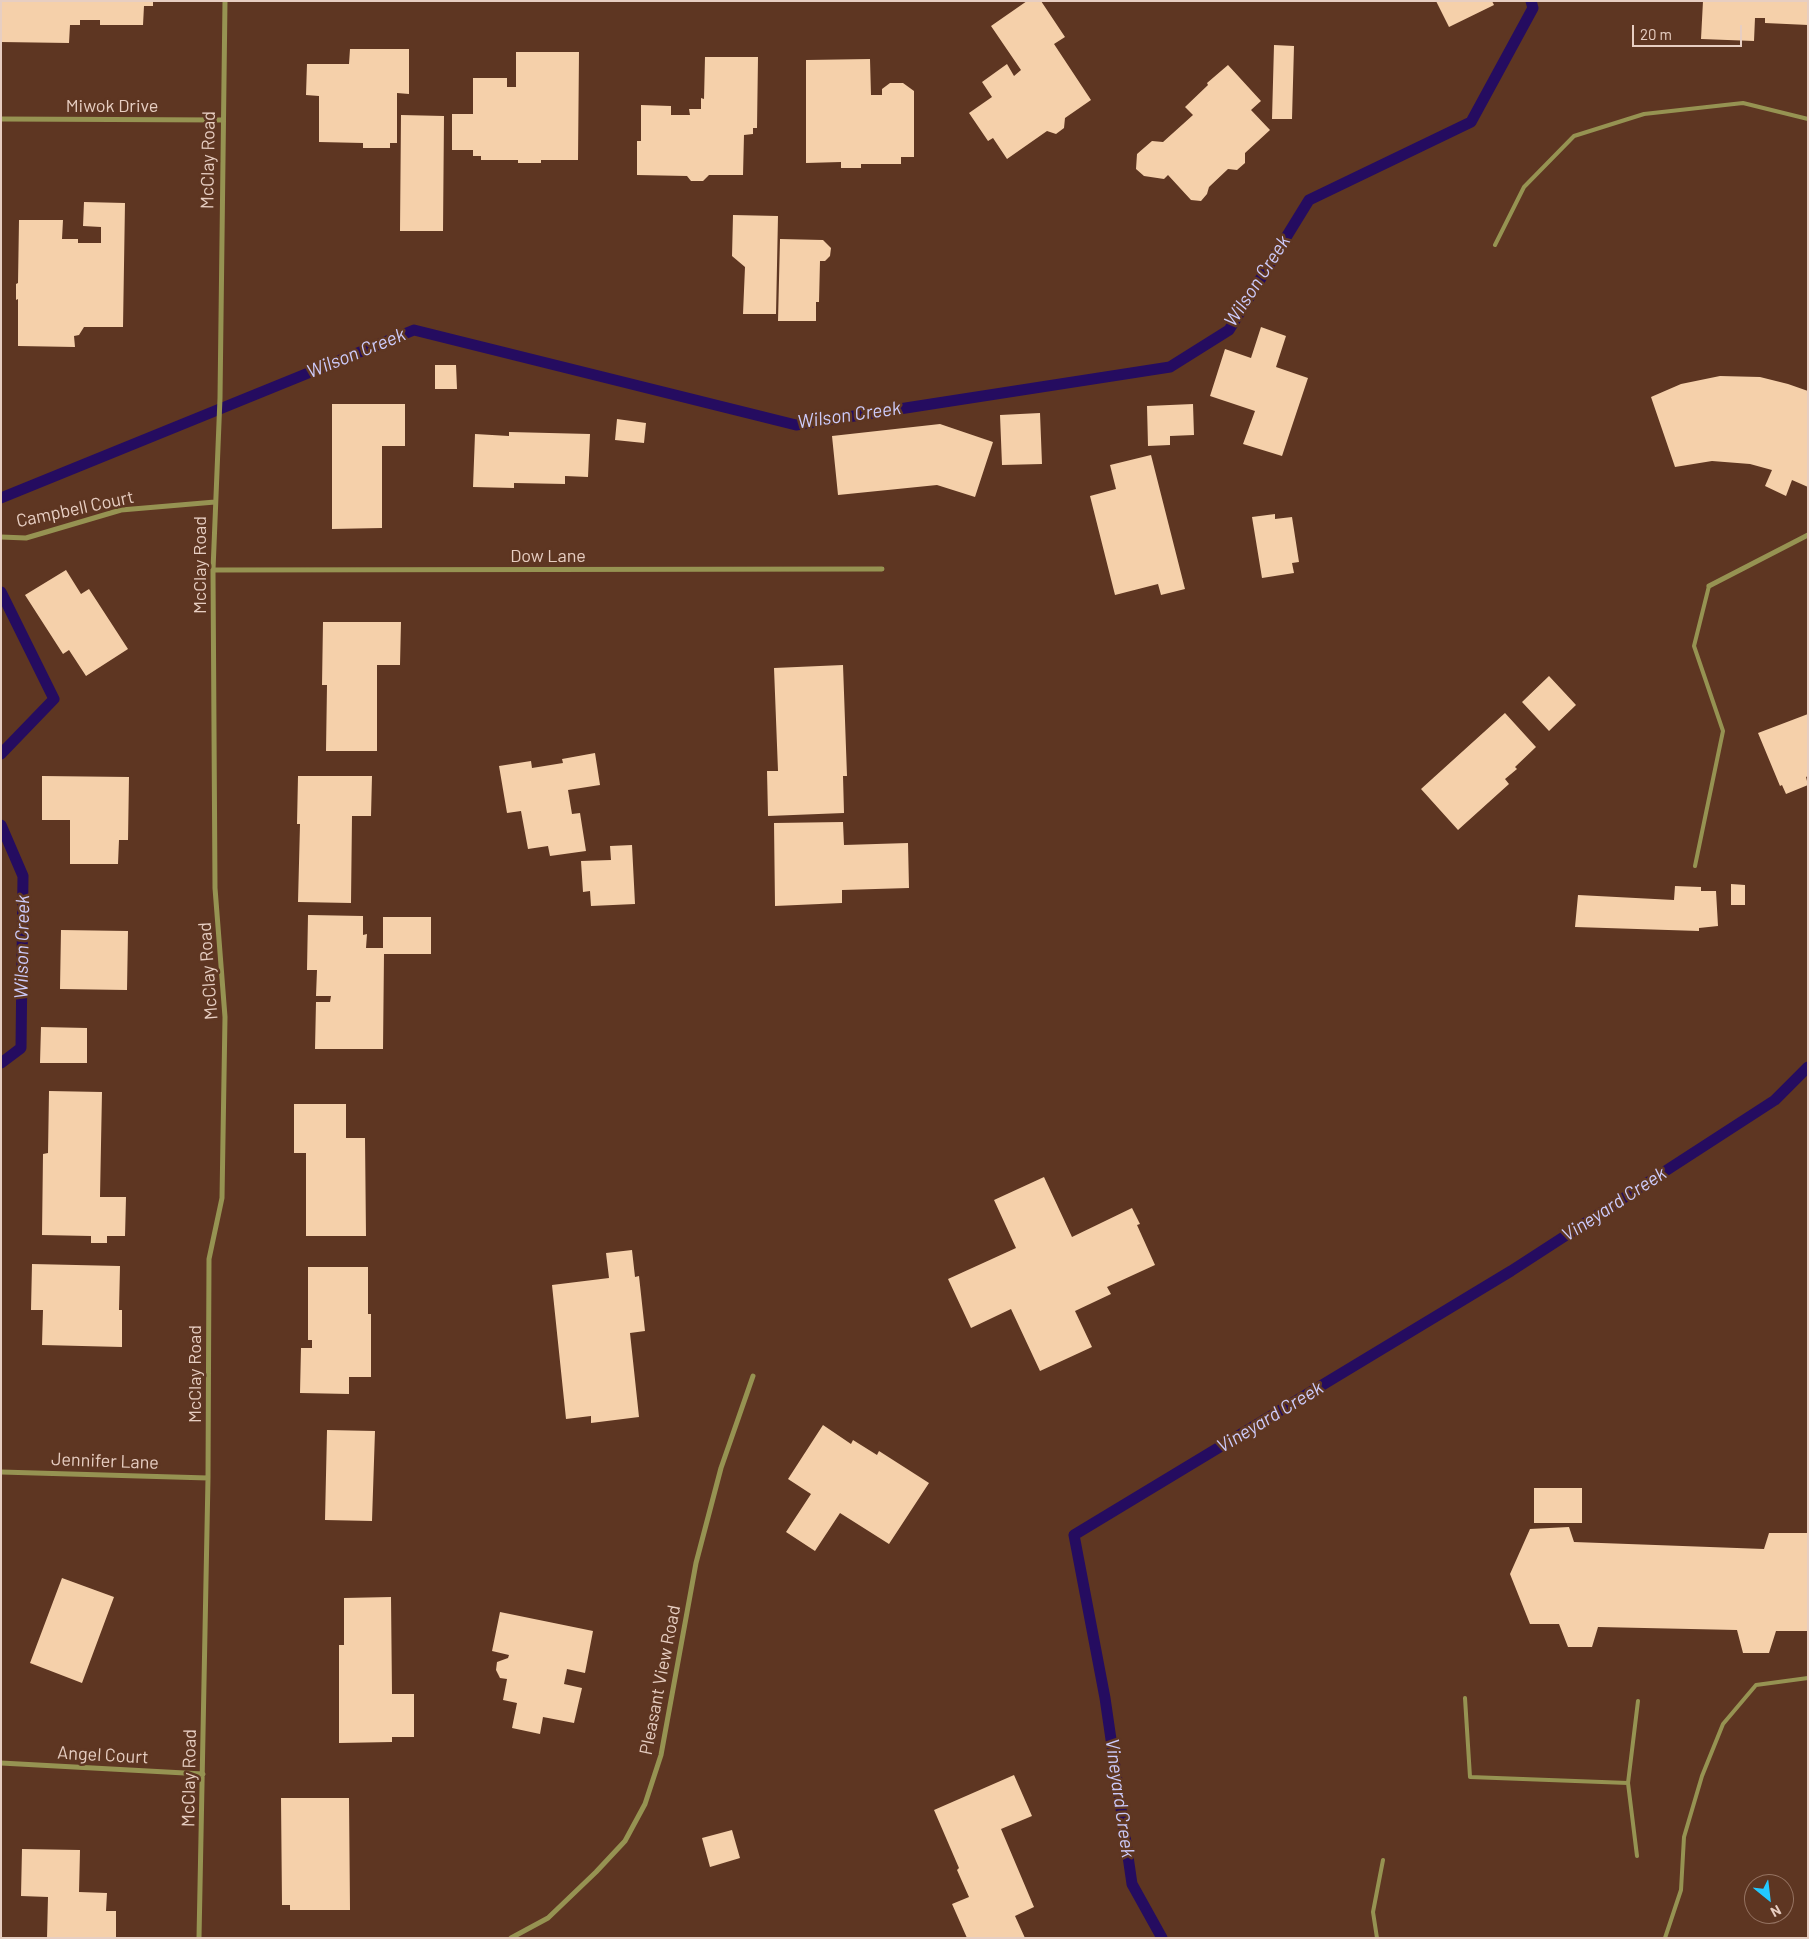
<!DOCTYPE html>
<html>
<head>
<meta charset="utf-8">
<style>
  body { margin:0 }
  #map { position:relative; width:1809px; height:1939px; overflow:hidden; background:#5e3622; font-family:Barlow,sans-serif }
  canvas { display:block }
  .frame { position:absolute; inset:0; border:2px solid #e7cec2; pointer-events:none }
  .north { position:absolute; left:1744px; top:1874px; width:50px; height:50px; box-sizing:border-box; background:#5e3622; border:1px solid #957362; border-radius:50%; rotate:151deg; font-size:14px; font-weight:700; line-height:20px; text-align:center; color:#e7cec2 }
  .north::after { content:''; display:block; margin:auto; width:18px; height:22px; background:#23c9fe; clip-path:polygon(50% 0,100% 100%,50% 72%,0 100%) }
  .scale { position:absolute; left:1632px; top:25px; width:110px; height:22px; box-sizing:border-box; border:2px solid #e7cec2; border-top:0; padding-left:6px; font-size:15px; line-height:18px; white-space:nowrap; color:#e7cec2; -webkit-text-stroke:4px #5e3622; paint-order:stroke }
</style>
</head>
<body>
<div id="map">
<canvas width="1809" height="1939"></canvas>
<div class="frame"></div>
<div class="north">N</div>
<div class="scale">20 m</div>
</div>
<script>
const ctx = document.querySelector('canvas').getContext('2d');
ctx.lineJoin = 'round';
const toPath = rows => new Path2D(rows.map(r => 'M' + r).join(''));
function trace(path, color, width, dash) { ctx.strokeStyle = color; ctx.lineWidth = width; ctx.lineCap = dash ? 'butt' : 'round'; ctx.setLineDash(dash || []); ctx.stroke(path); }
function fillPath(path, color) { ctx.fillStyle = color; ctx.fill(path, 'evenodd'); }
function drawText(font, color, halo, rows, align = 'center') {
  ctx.font = font + ' Barlow,sans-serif'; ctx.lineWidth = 5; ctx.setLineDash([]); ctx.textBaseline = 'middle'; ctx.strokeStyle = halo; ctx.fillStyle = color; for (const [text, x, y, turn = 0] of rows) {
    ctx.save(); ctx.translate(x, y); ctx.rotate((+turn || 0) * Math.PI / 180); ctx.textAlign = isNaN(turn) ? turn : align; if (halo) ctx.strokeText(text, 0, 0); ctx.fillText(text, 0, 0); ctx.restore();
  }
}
trace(toPath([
  [1,498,414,330,796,425,1170,367,1229,330,1309,200,1471,122,1533,8,1531,1],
  [1,592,54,699,1,754],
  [1,825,23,876,21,1048,1,1063],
  [1162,1938,1132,1884,1105,1698,1074,1535,1511,1271,1775,1100,1808,1067]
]), '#250c60', 11);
fillPath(toPath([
  [1,1,153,1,153,6,144,6,143,25,100,25,100,20,80,20,80,25,70,25,69,43,1,42],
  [1027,1,1041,1,1065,37,1054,44,1091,100,1065,118,1064,128,1056,134,1047,131,1007,159,993,138,988,141,969,113,992,97,982,82,1007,64,1014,76,1021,70,991,26],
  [1436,1,1492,1,1494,5,1449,27],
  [1703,1,1808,1,1808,25,1765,23,1765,18,1755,18,1754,41,1701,39],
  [1274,45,1294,46,1292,119,1272,119],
  [350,49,409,49,409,94,397,93,397,143,390,143,390,148,363,148,363,143,319,142,319,96,306,95,307,64,349,64],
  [516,52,579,52,578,160,541,160,541,163,518,163,518,160,481,160,481,156,473,156,473,150,452,150,452,114,473,114,473,78,507,78,507,87,516,87],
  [705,57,758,57,757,128,753,128,753,134,744,135,743,175,709,175,703,181,691,181,687,176,637,175,637,141,641,141,641,105,671,106,671,115,690,115,689,109,701,109,701,98,704,99],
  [870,59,871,95,882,95,882,89,890,83,903,83,914,91,914,157,901,157,901,164,861,164,861,168,841,168,841,162,806,163,806,60],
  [1228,65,1261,101,1251,110,1270,130,1245,153,1245,163,1237,170,1228,169,1209,187,1207,194,1201,201,1191,200,1168,175,1164,179,1144,176,1136,169,1137,154,1152,141,1163,142,1193,115,1185,107,1208,85,1207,83],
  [401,115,444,116,443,231,400,231],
  [84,202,125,203,123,327,84,327,79,335,74,336,75,347,18,346,18,299,16,300,16,284,18,283,19,220,63,220,62,239,78,239,78,243,101,243,101,227,83,226],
  [733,215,778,216,776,314,743,314,745,267,732,256],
  [780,239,823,240,831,248,830,256,825,261,820,261,819,302,816,302,816,321,778,321],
  [1261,327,1286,336,1276,367,1308,378,1282,456,1243,444,1255,411,1210,396,1225,349,1251,358],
  [435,365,456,365,457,389,435,389],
  [1720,376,1760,377,1788,384,1808,391,1808,487,1792,480,1786,496,1765,486,1772,470,1750,464,1712,461,1675,467,1651,397,1681,384],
  [332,404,405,404,405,446,382,446,382,528,332,529],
  [1193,404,1194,435,1170,436,1170,445,1148,446,1147,406],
  [1040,413,1042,464,1002,465,1000,415],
  [617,419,646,423,644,443,615,440],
  [940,424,993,442,975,497,937,485,838,495,832,436],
  [509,432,590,434,588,477,565,476,565,484,514,483,514,488,473,487,475,434,509,436],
  [1151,455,1185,589,1161,595,1158,584,1115,595,1090,496,1116,489,1110,465],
  [1275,514,1275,519,1292,517,1299,562,1292,563,1294,573,1262,578,1252,517],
  [66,570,81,594,89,589,128,649,86,676,69,650,63,654,25,595],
  [323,622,401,622,400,665,377,665,377,751,326,751,327,685,322,685],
  [843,665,847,776,843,776,844,813,768,816,767,771,778,771,774,668],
  [1549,676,1576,705,1549,731,1522,702],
  [1505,713,1536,747,1515,767,1517,769,1505,779,1509,784,1458,830,1421,789],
  [1808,714,1808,776,1806,777,1808,785,1786,794,1782,785,1780,786,1758,733],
  [595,753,600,785,568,790,572,814,580,813,586,851,550,856,548,846,528,849,521,811,507,813,499,766,531,761,532,768,563,763,562,759],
  [42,776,129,777,128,840,119,840,118,864,70,864,70,820,42,820],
  [298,776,372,776,371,816,352,816,351,903,298,902,300,824,297,824],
  [843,822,844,845,908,843,909,888,842,890,842,903,775,906,774,823],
  [632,845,635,904,591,906,590,891,583,892,581,861,611,860,610,846],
  [1731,884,1745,885,1745,905,1731,905],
  [1675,886,1701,887,1701,891,1716,891,1718,926,1699,928,1699,931,1575,927,1578,895,1674,900],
  [308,915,363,916,363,935,367,934,366,948,383,948,383,917,431,917,431,954,384,954,383,1049,315,1049,316,1002,330,1002,331,996,316,996,317,970,307,970],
  [61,930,128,931,127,990,60,989],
  [41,1027,87,1028,87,1063,40,1063],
  [49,1091,102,1092,100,1197,126,1197,125,1236,107,1236,107,1243,91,1243,91,1236,42,1235,43,1154,48,1153],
  [294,1104,346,1104,346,1138,365,1138,366,1236,306,1236,306,1153,294,1153],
  [1044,1177,1072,1237,1132,1208,1140,1224,1137,1225,1155,1265,1107,1287,1111,1294,1075,1311,1092,1347,1040,1371,1011,1309,971,1328,948,1279,1016,1248,994,1200],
  [632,1250,635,1277,639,1276,645,1331,630,1333,639,1417,591,1423,591,1416,566,1419,552,1285,609,1278,606,1253],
  [32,1264,120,1266,119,1310,122,1310,122,1347,42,1345,43,1310,31,1310],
  [308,1267,368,1267,368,1314,371,1314,371,1377,349,1377,349,1394,300,1393,301,1348,312,1348,312,1340,308,1340],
  [823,1425,851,1444,853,1440,877,1455,879,1451,929,1483,889,1544,840,1513,815,1551,786,1532,811,1494,788,1479],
  [327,1430,375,1431,372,1521,325,1520],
  [1534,1488,1582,1488,1582,1523,1534,1523],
  [1569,1527,1574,1542,1764,1549,1769,1533,1808,1533,1808,1631,1776,1631,1769,1653,1743,1653,1737,1630,1598,1627,1592,1647,1568,1647,1559,1624,1530,1624,1510,1574,1530,1529],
  [62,1578,114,1597,82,1683,30,1663],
  [391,1597,392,1694,414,1694,414,1737,392,1737,392,1742,339,1743,339,1645,344,1645,344,1598],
  [500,1612,593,1631,585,1673,567,1669,564,1684,582,1688,574,1723,543,1717,540,1734,512,1728,517,1703,503,1700,507,1679,500,1678,496,1670,497,1662,508,1658,509,1655,492,1651],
  [1014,1775,1032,1816,1001,1829,1034,1907,1015,1916,1025,1938,967,1938,952,1904,969,1897,957,1870,959,1868,934,1810],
  [281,1798,349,1798,350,1910,290,1910,290,1905,282,1905],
  [732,1830,740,1858,710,1867,702,1838],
  [22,1849,80,1850,79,1892,107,1893,106,1911,116,1911,116,1938,47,1938,48,1897,21,1896]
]), '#f5d0aa');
trace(toPath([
  [1495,245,1524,187,1574,136,1644,114,1743,103,1808,119],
  [1695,866,1723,731,1694,646,1709,586],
  [1465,1698,1470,1777,1628,1783],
  [1637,1856,1628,1783,1638,1701],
  [1377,1938,1373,1912,1383,1860],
  [1665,1938,1681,1890,1684,1837,1702,1776,1723,1724,1756,1685,1808,1678]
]), '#969352', 4);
trace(toPath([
  [1,119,222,120],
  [1,537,26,538,121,510,215,502],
  [213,570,882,569],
  [1709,586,1808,535],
  [1,1472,208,1478],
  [1,1763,203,1774],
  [199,1938,208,1478,209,1259,222,1198,225,1017,215,888,213,570,220,398,225,1],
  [511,1938,548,1918,596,1872,625,1841,645,1804,661,1755,696,1563,721,1468,753,1376]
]), '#969352', 5);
drawText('18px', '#e7cec2', '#5e3622', [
  ["Miwok Drive",112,106],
  ["McClay Road",208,160,-89],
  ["Campbell Court",75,509,-12],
  ["Dow Lane",548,556],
  ["McClay Road",200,565,-90],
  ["McClay Road",208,971,-94],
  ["McClay Road",195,1374,-90],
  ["Jennifer Lane",105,1461,2],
  ["Pleasant View Road",660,1680,-79],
  ["Angel Court",103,1755,3],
  ["McClay Road",189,1778,-89]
]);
drawText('italic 19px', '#cdcbfa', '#5e3622', [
  ["Wilson Creek",1257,281,-57],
  ["Wilson Creek",356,353,-22],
  ["Wilson Creek",849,415,-8],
  ["Wilson Creek",22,947,-89],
  ["Vineyard Creek",1614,1204,-33],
  ["Vineyard Creek",1270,1417,-31],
  ["Vineyard Creek",1120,1798,82]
]);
</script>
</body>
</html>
